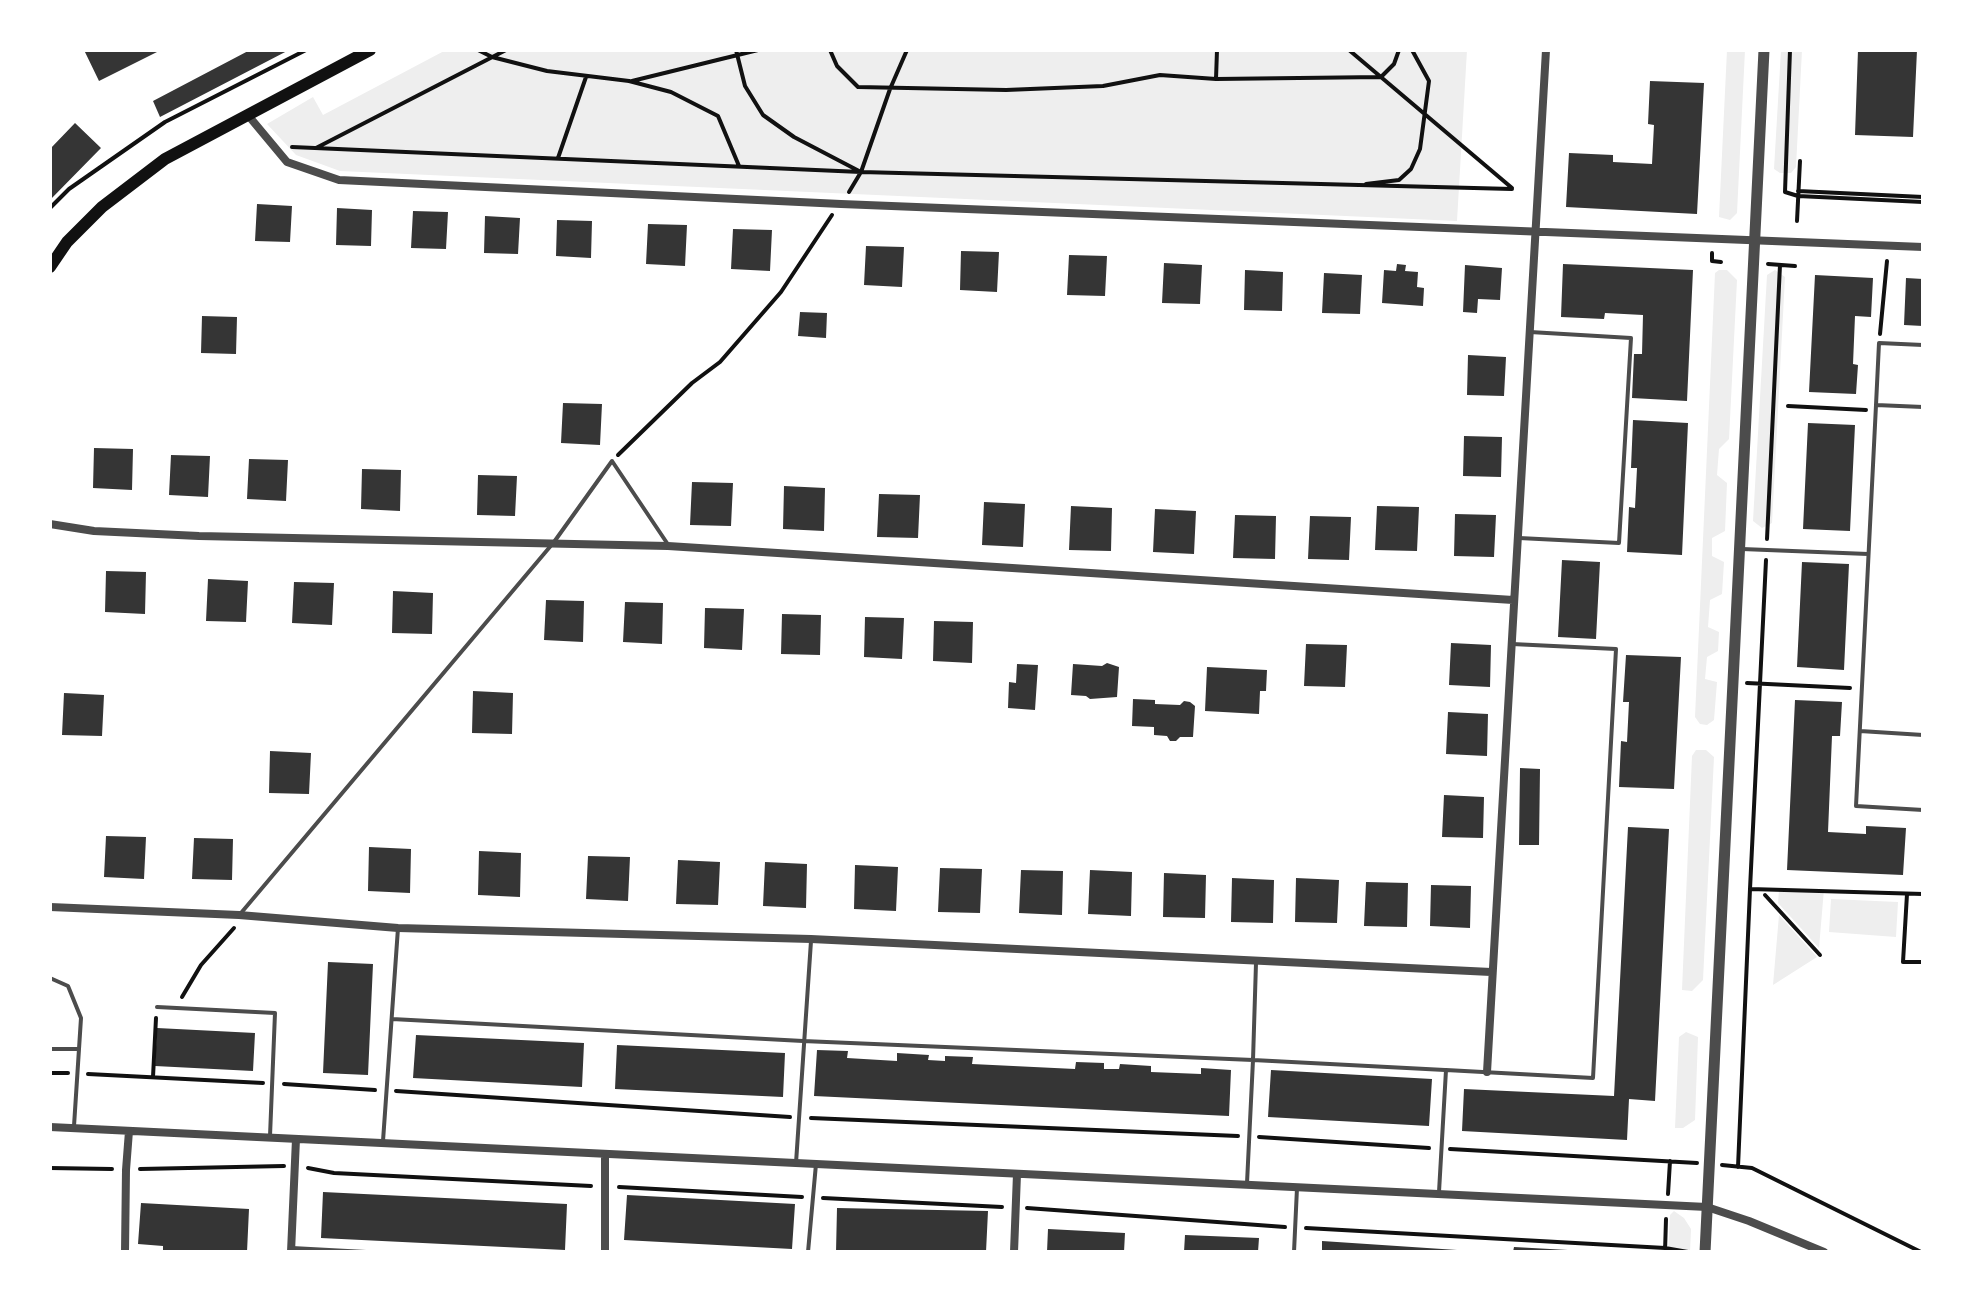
<!DOCTYPE html>
<html>
<head>
<meta charset="utf-8">
<style>
  body { margin:0 }
  #map { position:relative; width:1973px; height:1302px; overflow:hidden; background:#fff; font-family:"IBM Plex Sans",sans-serif }
  canvas { display:block }
  .frame { position:absolute; inset:0; border:52px solid #fff; pointer-events:none }
</style>
</head>
<body>
<div id="map">
<canvas width="1973" height="1302"></canvas>
<div class="frame"></div>
</div>
<script>
const ctx = document.querySelector('canvas').getContext('2d');
ctx.lineJoin = 'round';
function fillPath(path, color) { ctx.fillStyle = color; ctx.fill(path, 'evenodd'); }
const toPath = rows => new Path2D(rows.map(r => 'M' + r).join(''));
function trace(path, color, width, dash) { ctx.strokeStyle = color; ctx.lineWidth = width; ctx.lineCap = dash ? 'butt' : 'round'; ctx.setLineDash(dash || []); ctx.stroke(path); }
fillPath(toPath([
  [446,50,1467,50,1457,221,340,171,296,155,267,124,313,97,323,115],
  [1727,50,1745,50,1737,213,1730,220,1719,217],
  [1781,50,1802,50,1796,167,1791,173,1780,173,1774,169],
  [1719,270,1727,270,1737,280,1729,439,1719,449,1717,475,1727,483,1725,531,1712,538,1712,556,1724,562,1722,594,1710,600,1708,627,1719,632,1718,651,1707,657,1705,679,1717,682,1714,720,1707,725,1700,724,1695,717,1715,273],
  [1775,270,1785,277,1772,523,1762,528,1753,521,1767,275],
  [1696,750,1706,750,1714,757,1703,980,1692,991,1682,990,1692,756],
  [1824,889,1819,948,1778,903,1779,890],
  [1831,899,1898,902,1896,937,1829,932],
  [1779,915,1817,957,1773,985],
  [1686,1032,1698,1037,1695,1120,1683,1128,1675,1128,1679,1037],
  [1674,1211,1684,1218,1691,1229,1690,1252,1668,1252,1670,1215]
]), '#eee');
fillPath(toPath([
  [84,50,161,50,99,81],
  [250,50,289,50,160,117,153,101],
  [1858,50,1917,50,1913,137,1855,135],
  [1650,81,1704,83,1697,214,1566,207,1569,153,1613,155,1613,162,1652,164,1654,125,1648,124],
  [75,123,101,148,50,200,50,149],
  [257,204,292,206,290,242,255,241],
  [337,208,372,210,371,246,336,245],
  [413,211,448,212,446,249,411,248],
  [485,216,520,218,518,254,484,253],
  [557,220,592,221,591,258,556,256],
  [648,224,687,225,685,266,646,264],
  [733,229,772,230,770,271,731,269],
  [866,246,904,247,902,287,864,285],
  [961,251,999,252,997,292,960,290],
  [1069,255,1107,256,1105,296,1067,295],
  [1164,263,1202,265,1200,304,1162,303],
  [1397,264,1406,265,1405,271,1418,272,1417,287,1424,288,1423,306,1382,303,1384,270,1396,271],
  [1563,264,1693,270,1687,401,1632,398,1634,354,1642,354,1643,315,1605,313,1604,319,1561,317],
  [1465,265,1502,268,1500,300,1478,299,1477,313,1463,312],
  [1245,270,1283,272,1282,311,1244,310],
  [1324,273,1362,275,1360,314,1322,313],
  [1815,275,1873,278,1871,317,1855,316,1853,364,1858,365,1856,394,1809,392],
  [1906,278,1923,279,1923,326,1904,325],
  [800,312,827,313,826,338,798,336],
  [202,316,237,317,236,354,201,353],
  [1468,355,1506,357,1504,396,1467,395],
  [563,403,602,404,600,445,561,443],
  [1633,420,1688,423,1682,555,1627,552,1629,507,1635,508,1637,468,1631,468],
  [1808,423,1855,425,1850,531,1803,529],
  [1464,436,1502,437,1501,477,1463,476],
  [94,448,133,449,132,490,93,488],
  [171,455,210,456,208,497,169,495],
  [249,459,288,460,286,501,247,499],
  [362,469,401,470,400,511,361,509],
  [478,475,517,476,515,516,477,515],
  [692,482,733,483,731,526,690,525],
  [784,486,825,488,824,531,783,529],
  [879,494,920,495,918,538,877,537],
  [984,502,1025,504,1023,547,982,545],
  [1071,506,1112,508,1111,551,1069,550],
  [1377,506,1419,507,1417,551,1375,550],
  [1155,509,1196,511,1194,554,1153,552],
  [1455,514,1496,515,1494,557,1454,556],
  [1235,515,1276,516,1275,559,1233,558],
  [1310,516,1351,517,1349,560,1308,559],
  [1562,560,1600,562,1596,639,1558,637],
  [1802,562,1849,564,1844,670,1797,667],
  [106,571,146,572,145,614,105,612],
  [208,579,248,581,246,622,206,621],
  [294,582,334,583,332,625,292,623],
  [393,591,433,593,432,634,392,633],
  [546,600,584,601,583,642,544,640],
  [625,602,663,603,662,644,623,642],
  [705,608,744,609,742,650,704,648],
  [782,614,821,615,820,655,781,654],
  [865,617,904,618,902,659,864,657],
  [934,621,973,622,972,663,933,661],
  [1451,643,1491,645,1490,687,1449,685],
  [1306,644,1347,645,1345,687,1304,686],
  [1626,655,1681,657,1674,789,1619,787,1621,741,1627,742,1629,702,1623,702],
  [1107,663,1119,667,1117,697,1090,699,1086,696,1071,695,1073,664,1102,666],
  [1017,664,1038,665,1035,710,1008,708,1009,682,1016,683],
  [1207,667,1267,670,1266,691,1260,691,1259,714,1205,711],
  [473,691,513,693,512,734,472,733],
  [64,693,104,695,102,736,62,735],
  [1133,699,1155,700,1155,704,1180,705,1184,701,1190,702,1195,706,1193,737,1180,737,1176,741,1170,741,1167,736,1154,735,1154,727,1132,726],
  [1795,700,1842,702,1840,736,1832,736,1828,832,1866,834,1866,826,1906,828,1903,875,1787,870],
  [1448,712,1488,714,1487,756,1446,754],
  [270,751,311,753,309,794,269,793],
  [1520,768,1540,769,1539,845,1519,845],
  [1444,795,1484,797,1483,838,1442,837],
  [1628,827,1669,829,1655,1101,1629,1099,1627,1140,1462,1131,1464,1089,1614,1096],
  [106,836,146,837,144,879,104,877],
  [194,838,233,839,232,880,192,879],
  [369,847,411,849,410,893,368,891],
  [479,851,521,853,520,897,478,895],
  [588,856,630,857,628,901,586,899],
  [678,860,720,862,718,905,676,904],
  [765,862,807,864,806,908,763,906],
  [855,865,898,867,896,911,854,909],
  [940,868,982,869,980,913,938,912],
  [1021,870,1063,871,1062,915,1019,913],
  [1090,870,1132,872,1131,916,1088,914],
  [1164,873,1206,875,1205,918,1163,917],
  [1232,878,1274,880,1273,923,1231,922],
  [1296,878,1339,880,1337,923,1295,922],
  [1366,882,1408,883,1407,927,1364,926],
  [1431,885,1471,886,1470,928,1430,926],
  [328,962,373,964,368,1075,323,1073],
  [157,1028,255,1033,253,1071,155,1066],
  [416,1035,584,1043,582,1087,413,1078],
  [617,1045,785,1053,783,1097,615,1089],
  [817,1050,848,1051,847,1058,897,1061,897,1053,929,1055,928,1060,945,1061,945,1056,973,1057,972,1064,1075,1069,1076,1062,1104,1063,1104,1069,1119,1069,1120,1064,1151,1066,1151,1072,1201,1074,1201,1068,1231,1070,1229,1116,814,1096],
  [1271,1070,1432,1079,1429,1126,1268,1117],
  [323,1192,567,1204,565,1250,321,1238],
  [627,1195,795,1204,792,1249,624,1240],
  [141,1203,249,1209,247,1252,163,1252,163,1246,138,1244],
  [837,1208,988,1211,986,1252,836,1252],
  [1048,1229,1125,1233,1124,1252,1047,1252],
  [1185,1235,1259,1238,1258,1252,1184,1252],
  [1322,1241,1457,1250,1457,1252,1322,1252],
  [1514,1247,1568,1250,1568,1252,1513,1252]
]), '#353535');
trace(toPath([
  [478,50,492,57,547,71,629,81,671,92,718,116,739,166],
  [736,50,745,86,763,115,794,137,859,171],
  [830,50,837,66,858,87,1006,90,1103,86,1160,75,1216,79,1381,77,1394,64,1399,50],
  [1349,50,1512,188],
  [1790,50,1785,192,1798,196,1923,202],
  [1216,79,1217,50],
  [632,81,758,50],
  [292,147,861,172,1512,189],
  [316,148,506,50],
  [558,158,586,77],
  [1366,184,1399,180,1411,169,1420,149,1429,81,1412,50],
  [1798,191,1923,197],
  [849,192,861,172,890,89,907,50],
  [50,208,69,189,165,122,306,50],
  [1797,221,1800,161],
  [1712,253,1712,261,1721,262],
  [1768,264,1795,266],
  [1880,334,1887,261],
  [1788,406,1866,410],
  [618,455,692,383,720,362,781,292,832,215],
  [1767,539,1780,265],
  [1747,683,1850,688],
  [1750,889,1766,560],
  [1907,894,1903,962,1923,962],
  [1765,895,1820,955],
  [182,997,201,965,234,928],
  [50,1073,68,1073],
  [88,1074,263,1083],
  [153,1077,156,1018],
  [284,1084,375,1090],
  [396,1091,790,1117],
  [811,1118,1238,1136],
  [1259,1137,1429,1148],
  [1450,1149,1697,1163],
  [1722,1165,1752,1168,1921,1252],
  [1738,1167,1750,889,1923,894],
  [50,1168,112,1169],
  [308,1168,334,1173,591,1186],
  [140,1169,284,1166],
  [619,1187,802,1197],
  [1668,1194,1670,1161],
  [823,1198,1002,1207],
  [1027,1208,1285,1227],
  [1306,1228,1665,1248,1688,1252],
  [1665,1252,1666,1219]
]), '#111', 4);
trace(toPath([
  [1876,405,1879,343,1923,345],
  [1923,407,1876,405,1856,806,1923,810],
  [1519,538,1619,543,1631,338,1530,332],
  [1742,549,1868,554],
  [1860,731,1923,735],
  [241,913,554,542,612,461,667,543],
  [50,978,68,986,81,1018,74,1126],
  [157,1007,275,1013,270,1136],
  [392,1019,803,1041,1253,1060,1256,963],
  [50,1049,79,1049],
  [383,1141,398,928],
  [796,1163,811,941],
  [1247,1183,1253,1060,1445,1070],
  [1439,1192,1446,1070,1593,1078,1616,649,1512,644],
  [292,1248,366,1252],
  [808,1252,816,1164],
  [1294,1252,1297,1188]
]), '#4c4c4c', 4);
trace(toPath([
  [247,114,287,162,339,180,841,204,1923,247],
  [50,524,94,531,199,536,668,546,1513,600],
  [50,907,239,915,398,928,811,939,1491,972],
  [1487,1072,1546,50],
  [50,1127,1707,1207,1749,1221,1824,1252],
  [125,1252,126,1170,129,1131],
  [291,1252,296,1139],
  [605,1252,605,1154],
  [1014,1252,1017,1174]
]), '#4c4c4c', 8);
trace(toPath([
  [1705,1252,1764,50]
]), '#4c4c4c', 11);
trace(toPath([
  [50,267,67,242,102,207,165,159,370,50]
]), '#111', 12);
</script>
</body>
</html>
